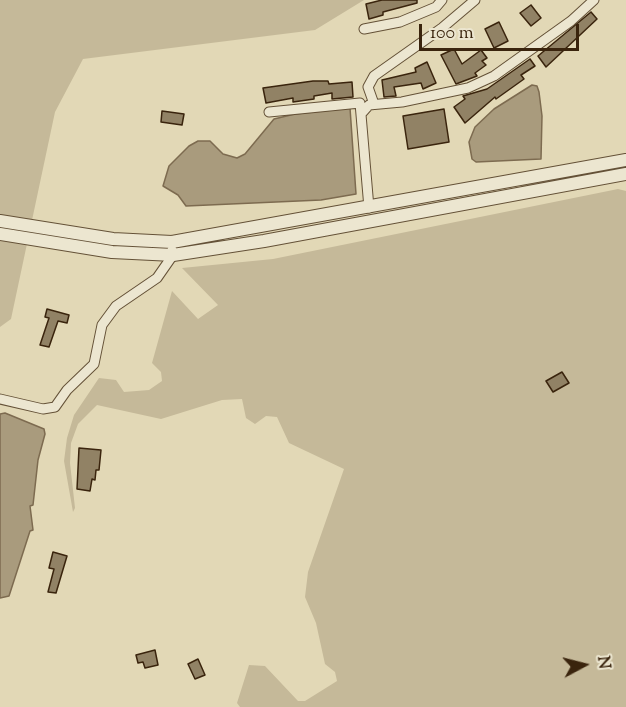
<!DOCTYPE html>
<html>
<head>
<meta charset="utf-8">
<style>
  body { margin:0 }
  #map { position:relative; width:626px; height:707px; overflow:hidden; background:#e2d8b6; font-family:"Sorts Mill Goudy",serif }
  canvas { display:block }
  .north { position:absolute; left:554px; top:635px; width:60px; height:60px; -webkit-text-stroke:4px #ece6d0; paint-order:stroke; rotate:83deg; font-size:16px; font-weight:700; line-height:24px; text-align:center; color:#3a240d }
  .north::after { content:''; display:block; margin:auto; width:21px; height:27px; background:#3a240d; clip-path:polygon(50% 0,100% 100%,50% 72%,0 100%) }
  .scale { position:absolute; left:419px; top:24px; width:160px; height:27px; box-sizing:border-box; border:3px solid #3a240d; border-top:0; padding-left:8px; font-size:18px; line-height:21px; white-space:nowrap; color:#3a240d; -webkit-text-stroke:4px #ece6d0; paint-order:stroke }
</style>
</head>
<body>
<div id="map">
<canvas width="626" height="707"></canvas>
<div class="north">N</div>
<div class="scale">100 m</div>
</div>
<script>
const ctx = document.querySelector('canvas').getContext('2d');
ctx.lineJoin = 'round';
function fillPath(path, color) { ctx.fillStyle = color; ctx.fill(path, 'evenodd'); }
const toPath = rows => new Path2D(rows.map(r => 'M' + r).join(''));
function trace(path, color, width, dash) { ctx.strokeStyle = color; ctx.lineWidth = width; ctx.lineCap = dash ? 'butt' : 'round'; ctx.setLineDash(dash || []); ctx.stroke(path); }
fillPath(toPath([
  [0,0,364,0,315,30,83,59,55,112,11,319,0,327],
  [618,189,626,191,626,707,240,707,237,703,249,665,265,666,298,701,305,701,337,681,335,672,325,664,316,623,305,597,308,572,344,469,289,443,277,417,266,416,255,424,246,418,242,399,222,400,161,419,97,405,78,424,71,443,70,463,75,508,73,512,64,461,67,438,74,415,99,378,116,380,124,392,149,390,162,381,161,372,152,363,172,291,198,319,218,305,182,268,273,259]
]), '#c5b999');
const water = toPath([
  [532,85,537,86,539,92,542,116,541,159,476,162,472,159,469,142,475,127,494,109,532,85],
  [350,108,356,194,321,200,186,206,178,195,163,186,169,166,189,146,198,141,210,141,223,154,237,158,245,154,274,119,295,114,350,108],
  [5,413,44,429,45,434,38,460,33,505,30,506,33,530,30,531,9,596,0,598,0,414,5,413]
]);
fillPath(water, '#a99b7d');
trace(water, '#7d6b50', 1.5);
const building = toPath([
  [382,0,417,0,417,3,383,12,383,15,369,19,366,4,382,0],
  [531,5,541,18,531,26,520,13,531,5],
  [591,12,597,19,546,67,538,56,591,12],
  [499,22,508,41,494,48,485,29,499,22],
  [454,49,462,64,481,50,487,58,482,61,486,65,475,73,477,76,456,84,441,55,454,49],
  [530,59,535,66,521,75,524,79,496,99,495,97,465,123,454,107,465,99,463,96,487,89,530,59],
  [427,62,436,83,423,89,421,83,394,87,396,96,384,97,382,80,416,72,415,68,427,62],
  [313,81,328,81,329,84,352,82,353,97,332,99,332,93,314,96,314,99,293,102,293,98,266,103,263,88,313,81],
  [444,109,449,142,408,149,403,116,444,109],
  [162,111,184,114,182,125,161,122,162,111],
  [47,309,69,315,67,323,58,321,49,347,40,345,49,318,45,317,47,309],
  [562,372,569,383,553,392,546,381,562,372],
  [79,448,101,450,99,470,96,470,95,480,92,479,90,491,77,489,79,448],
  [53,552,67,556,56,593,48,592,54,569,49,568,53,552],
  [155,650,158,665,145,668,143,662,138,663,136,655,155,650],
  [198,659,205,675,195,679,188,664,198,659]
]);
fillPath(building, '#918265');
trace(building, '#3a240d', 1.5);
const minor = toPath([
  [364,29,400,22,436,7,442,0],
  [374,104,368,87,374,76,442,28,475,0],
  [269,112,360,103,369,208],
  [361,114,369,105,402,102,468,88,494,76,571,21,594,0],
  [0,399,43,409,55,407,67,390,94,364,102,325,116,306,157,278,173,255,172,250]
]);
const tertiary = toPath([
  [0,221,113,239,172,242,626,160],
  [0,234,112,252,173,255,264,241,626,174]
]);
trace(minor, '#645137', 11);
trace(tertiary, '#645137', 14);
trace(minor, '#ece6d0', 9);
trace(tertiary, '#ece6d0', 12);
</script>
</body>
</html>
